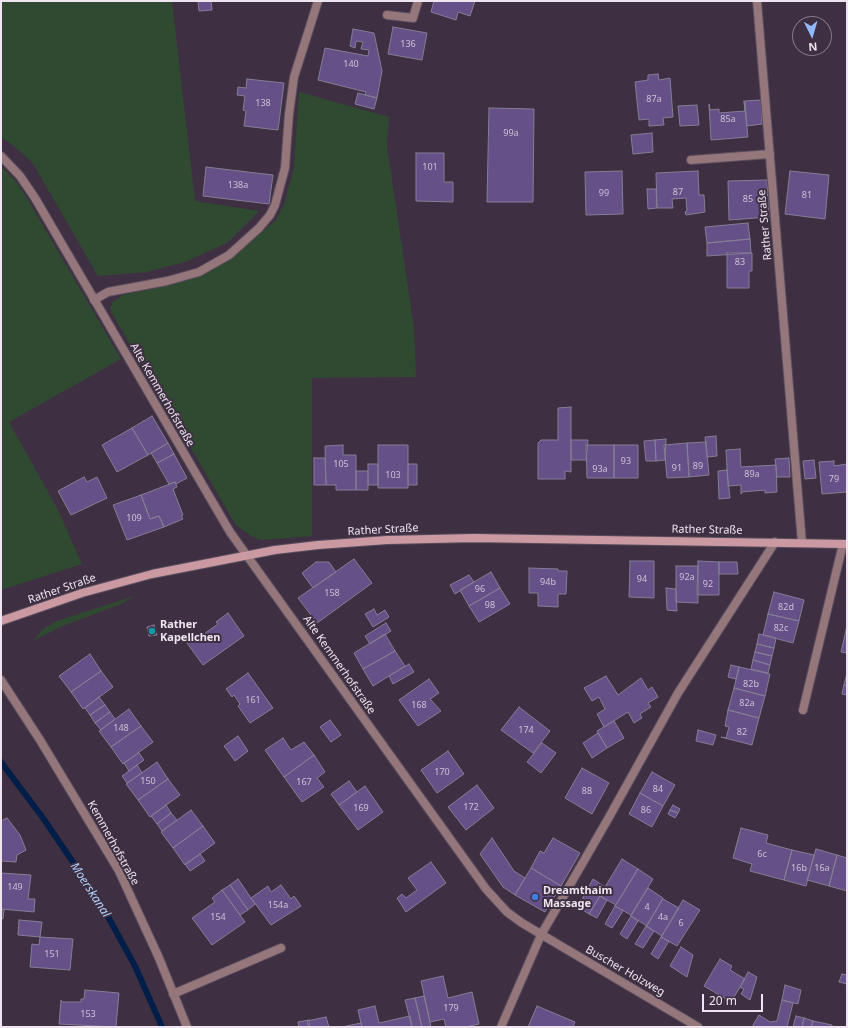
<!DOCTYPE html>
<html>
<head>
<meta charset="utf-8">
<style>
  body { margin:0 }
  #map { position:relative; width:848px; height:1028px; overflow:hidden; background:#3e3042; font-family:"Noto Sans",sans-serif }
  canvas { display:block }
  .frame { position:absolute; inset:0; border:2px solid #eee5f0; pointer-events:none }
  .north { position:absolute; left:792px; top:16px; width:40px; height:40px; box-sizing:border-box; background:#3e3042; border:1px solid #847888; border-radius:50%; rotate:175deg; font-size:11px; font-weight:700; line-height:16px; text-align:center; color:#eee5f0 }
  .north::after { content:''; display:block; margin:auto; width:14px; height:18px; background:#92b7fd; clip-path:polygon(50% 0,100% 100%,50% 72%,0 100%) }
  .scale { position:absolute; left:702px; top:994px; width:61px; height:18px; box-sizing:border-box; border:2px solid #eee5f0; border-top:0; padding-left:5px; font-size:12px; line-height:14px; white-space:nowrap; color:#eee5f0; -webkit-text-stroke:3px #3e3042; paint-order:stroke }
</style>
</head>
<body>
<div id="map">
<canvas width="848" height="1028"></canvas>
<div class="frame"></div>
<div class="north">N</div>
<div class="scale">20 m</div>
</div>
<script>
const ctx = document.querySelector('canvas').getContext('2d');
ctx.lineJoin = 'round';
function fillPath(path, color) { ctx.fillStyle = color; ctx.fill(path, 'evenodd'); }
const toPath = rows => new Path2D(rows.map(r => 'M' + r).join(''));
function trace(path, color, width, dash) { ctx.strokeStyle = color; ctx.lineWidth = width; ctx.lineCap = dash ? 'butt' : 'round'; ctx.setLineDash(dash || []); ctx.stroke(path); }
function drawText(font, color, halo, rows, align = 'center') {
  ctx.font = font + ' "Noto Sans",sans-serif'; ctx.lineWidth = 4; ctx.setLineDash([]); ctx.textBaseline = 'middle'; ctx.strokeStyle = halo; ctx.fillStyle = color; for (const [text, x, y, turn = 0] of rows) {
    ctx.save(); ctx.translate(x, y); ctx.rotate((+turn || 0) * Math.PI / 180); ctx.textAlign = isNaN(turn) ? turn : align; if (halo) ctx.strokeText(text, 0, 0); ctx.fillText(text, 0, 0); ctx.restore();
  }
}
fillPath(toPath([
  [1,1,172,1,195,201,259,211,227,243,185,262,146,272,98,276,32,162,10,143,1,137],
  [299,92,389,117,387,146,414,328,416,377,312,378,312,536,262,540,253,537,236,525,114,317,110,308,113,302,123,295,170,285,202,275,230,259,276,220,284,205,294,168],
  [1,166,15,180,28,200,121,359,9,422,58,510,82,564,1,590],
  [134,596,121,604,65,625,34,640,42,630,54,622]
]), '#304a31');
trace(toPath([
  [1,762,43,818,100,902,135,966,162,1027]
]), '#001e48', 6);
const building = toPath([
  [198,1,211,1,212,10,199,11,198,1],
  [434,1,475,1,470,16,458,12,456,20,431,12,434,1],
  [393,27,427,33,422,60,388,54,393,27],
  [353,29,374,33,382,71,377,98,365,95,366,92,318,80,325,48,368,56,369,50,361,49,363,42,356,41,355,48,350,46,353,29],
  [658,74,659,80,670,78,673,117,663,118,664,125,649,126,649,119,639,120,635,82,648,80,648,75,658,74],
  [247,79,284,83,278,130,244,126,246,111,243,110,245,96,237,95,238,87,246,88,247,79],
  [358,93,377,98,374,109,355,104,358,93],
  [761,100,762,124,747,126,745,101,761,100],
  [744,101,748,137,711,140,709,104,710,110,719,109,719,113,745,111,744,101],
  [697,105,699,125,680,126,678,106,697,105],
  [489,108,534,109,533,202,487,202,489,108],
  [652,133,653,152,633,154,631,135,652,133],
  [416,153,444,153,444,182,453,182,453,202,416,201,416,153],
  [206,167,273,175,269,204,203,196,206,167],
  [622,171,623,214,586,215,585,172,622,171],
  [698,171,699,195,704,195,705,212,686,215,685,212,687,211,686,198,672,199,673,208,657,208,656,173,698,171],
  [790,171,829,175,825,219,785,214,790,171],
  [767,180,769,217,729,220,728,181,767,180],
  [647,189,656,189,657,208,648,209,647,189],
  [748,223,750,239,707,243,705,227,748,223],
  [750,239,751,253,707,256,707,243,750,239],
  [727,253,752,253,752,271,749,271,749,288,727,288,727,253],
  [571,407,571,472,565,471,565,479,538,479,538,443,541,440,558,440,558,408,571,407],
  [152,416,168,443,148,455,132,428,152,416],
  [132,428,148,455,117,472,102,445,132,428],
  [716,436,717,456,707,457,705,437,716,436],
  [666,439,665,460,656,461,655,440,666,439],
  [571,440,588,440,586,460,571,460,571,440],
  [655,440,656,461,646,461,644,441,655,440],
  [706,442,709,475,689,477,687,443,706,442],
  [168,443,174,454,157,463,151,453,168,443],
  [687,443,689,477,667,478,664,445,687,443],
  [343,445,343,455,356,455,356,490,336,490,336,485,326,485,325,446,343,445],
  [378,445,408,445,408,488,378,488,378,445],
  [586,445,614,445,614,478,587,478,586,445],
  [614,445,638,445,638,478,614,478,614,445],
  [740,449,741,467,776,465,777,492,765,493,765,490,742,492,741,494,741,485,728,486,726,450,740,449],
  [174,454,187,478,176,484,175,482,169,484,157,463,174,454],
  [314,458,325,458,326,485,314,485,314,458],
  [789,458,790,477,777,477,775,459,789,458],
  [814,460,816,478,805,479,803,461,814,460],
  [834,461,834,466,847,464,847,492,822,494,819,462,834,461],
  [368,464,378,464,378,485,368,485,368,464],
  [408,464,417,464,417,485,408,485,408,464],
  [727,470,730,498,719,499,718,471,727,470],
  [356,471,368,471,368,490,356,490,356,471],
  [84,477,87,482,97,477,107,498,71,515,58,491,84,477],
  [175,482,177,487,173,489,183,515,181,516,183,519,164,527,159,516,150,519,141,495,175,482],
  [141,495,150,519,159,516,164,527,127,540,113,505,141,495],
  [354,559,372,583,317,623,298,598,354,559],
  [630,561,654,561,654,598,629,597,630,561],
  [698,561,719,562,719,595,697,595,698,561],
  [316,562,329,562,336,572,313,588,302,573,316,562],
  [719,562,737,562,738,574,719,574,719,562],
  [676,566,698,566,698,603,676,602,676,566],
  [529,568,558,569,558,571,567,571,566,594,558,594,558,607,538,606,538,593,529,593,529,568],
  [491,572,500,588,469,606,460,590,491,572],
  [469,575,474,582,455,594,450,585,469,575],
  [500,588,510,604,479,622,469,606,500,588],
  [666,588,676,589,677,611,667,610,666,588],
  [774,592,804,600,799,621,768,614,774,592],
  [374,609,377,615,385,610,389,617,373,627,365,614,374,609],
  [228,613,244,636,203,665,187,643,202,632,204,634,218,624,216,622,228,613],
  [768,614,799,621,793,643,763,635,768,614],
  [386,623,391,631,370,644,365,636,386,623],
  [154,625,157,635,149,636,147,627,154,625],
  [847,626,847,653,841,652,847,626],
  [385,634,395,651,363,669,354,653,385,634],
  [759,634,776,638,774,648,757,644,759,634],
  [757,644,774,648,772,656,755,652,757,644],
  [395,651,405,666,373,686,363,669,395,651],
  [755,652,772,656,770,665,753,660,755,652],
  [90,654,101,671,71,692,59,676,90,654],
  [753,660,770,665,768,673,751,669,753,660],
  [409,664,414,672,393,684,389,676,409,664],
  [731,665,739,667,736,679,728,677,731,665],
  [739,667,770,674,765,696,734,688,739,667],
  [101,671,113,687,83,709,71,692,101,671],
  [248,673,273,708,250,723,238,706,240,704,234,695,232,697,226,689,248,673],
  [606,676,618,695,641,678,648,690,652,687,658,697,648,703,651,707,640,714,642,718,634,723,628,712,604,727,597,714,605,709,599,697,592,701,584,688,606,676],
  [846,677,847,677,847,686,844,685,846,677],
  [429,679,439,693,430,699,441,711,418,726,399,700,429,679],
  [844,685,847,686,847,695,842,694,844,685],
  [734,688,765,696,759,718,728,710,734,688],
  [99,697,105,705,90,715,85,708,99,697],
  [105,705,110,712,95,723,90,715,105,705],
  [519,707,550,731,533,753,501,730,519,707],
  [129,709,141,726,111,747,99,731,129,709],
  [728,710,759,718,752,745,721,737,726,738,729,727,725,726,728,710],
  [110,712,115,719,101,730,95,723,110,712],
  [330,720,341,735,331,742,320,727,330,720],
  [614,721,624,738,607,748,597,731,614,721],
  [141,726,153,742,123,764,111,747,141,726],
  [698,730,716,735,713,745,696,741,698,730],
  [598,733,607,748,592,758,583,743,598,733],
  [238,736,248,751,235,761,224,746,238,736],
  [283,738,291,750,304,742,314,755,284,777,265,750,283,738],
  [542,743,556,753,541,773,527,762,542,743],
  [448,751,464,774,437,793,421,770,448,751],
  [139,753,144,760,129,771,124,763,139,753],
  [314,755,325,772,317,778,324,787,302,802,284,777,314,755],
  [157,762,168,779,138,800,126,784,157,762],
  [137,765,142,773,127,783,122,776,137,765],
  [582,768,609,783,592,814,565,798,582,768],
  [652,772,675,785,663,806,640,793,652,772],
  [168,779,180,795,150,817,138,800,168,779],
  [349,781,357,792,339,805,331,794,349,781],
  [477,785,494,808,466,830,448,807,477,785],
  [365,786,383,812,358,830,339,805,365,786],
  [640,793,663,806,652,827,629,814,640,793],
  [166,805,171,813,157,824,151,816,166,805],
  [673,805,680,809,678,813,670,810,673,805],
  [191,810,203,826,173,848,161,832,191,810],
  [670,810,678,813,675,818,668,814,670,810],
  [171,813,177,820,162,831,157,824,171,813],
  [7,818,20,835,26,850,17,855,16,862,1,861,1,821,7,818],
  [203,826,215,843,185,865,173,848,203,826],
  [741,828,768,835,766,843,792,850,784,880,750,871,752,864,733,858,741,828],
  [492,838,514,871,525,878,515,895,503,887,480,854,492,838],
  [553,838,580,853,561,886,531,868,540,851,544,853,553,838],
  [816,849,837,855,829,886,807,880,816,849],
  [792,850,814,855,806,886,784,880,792,850],
  [200,854,205,861,190,871,185,864,200,854],
  [837,855,847,858,847,891,829,886,837,855],
  [622,859,638,869,616,905,600,896,589,914,578,907,593,879,605,887,622,859],
  [431,862,446,883,406,912,397,898,402,894,406,898,417,890,408,878,431,862],
  [531,868,561,886,545,912,515,895,531,868],
  [638,869,653,879,631,915,615,906,638,869],
  [1,873,31,875,28,899,35,899,34,912,1,909,1,873],
  [238,879,255,904,248,910,230,885,238,879],
  [230,885,248,910,240,915,222,890,230,885],
  [281,885,291,899,294,896,301,906,271,925,251,898,268,886,271,892,281,885],
  [648,888,663,898,647,926,631,916,648,888],
  [222,890,245,922,212,945,192,918,215,902,212,898,222,890],
  [600,896,607,900,597,918,589,914,600,896],
  [663,899,679,908,662,936,646,926,663,899],
  [683,900,700,910,677,946,661,937,683,900],
  [615,906,623,911,612,928,605,924,615,906],
  [1,909,4,910,3,919,1,918,1,909],
  [631,916,638,921,627,939,620,934,631,916],
  [19,920,42,922,40,937,18,935,19,920],
  [646,926,654,931,643,948,635,944,646,926],
  [40,937,73,939,70,970,30,967,32,944,39,945,40,937],
  [661,937,669,941,658,959,651,954,661,937],
  [681,947,693,955,687,977,670,966,681,947],
  [720,959,732,966,730,970,745,979,731,1002,704,986,720,959],
  [748,972,757,977,750,1000,741,994,744,989,740,987,748,972],
  [842,974,847,975,847,984,839,982,842,974],
  [443,976,448,998,472,992,479,1024,465,1027,446,1027,444,1019,430,1022,421,981,443,976],
  [785,985,801,990,798,1004,782,1000,785,985],
  [85,990,119,993,116,1027,59,1024,61,1000,62,1002,81,1002,81,999,84,999,85,990],
  [424,996,431,1027,422,1027,415,998,424,996],
  [415,998,422,1027,412,1027,405,1000,415,998],
  [782,1000,793,1003,787,1027,752,1027,759,1015,770,1022,777,1021,782,1000],
  [375,1006,379,1023,410,1016,412,1027,362,1027,358,1010,375,1006],
  [537,1006,575,1022,573,1027,528,1027,537,1006],
  [796,1016,804,1018,802,1027,793,1027,796,1016],
  [326,1017,329,1027,309,1027,307,1021,326,1017],
  [804,1018,813,1021,811,1027,802,1027,804,1018],
  [309,1020,309,1027,299,1027,298,1022,309,1020],
  [813,1021,832,1025,832,1027,811,1027,813,1021],
  [361,1023,362,1027,342,1027,361,1023]
]);
fillPath(building, '#655187');
trace(building, '#857d95', 1);
const lane = toPath([
  [757,1,802,543],
  [387,15,413,18,418,1],
  [691,160,770,154],
  [94,300,108,292,167,281,199,272,229,255,259,228,270,215,275,205,285,168,289,114,294,77,318,1],
  [803,710,843,544],
  [173,994,281,948]
]);
const street = toPath([
  [1,156,20,176,35,198,230,532,486,889,507,912,522,923,698,1027],
  [1,680,40,740,119,871,159,958,187,1027],
  [501,1027,541,935,608,819,678,693,775,542]
]);
const secondary = toPath([
  [1,621,82,593,152,574,275,550,318,545,387,540,474,538,847,544]
]);
trace(lane, '#5a4d5e', 10);
trace(street, '#5a4d5e', 10);
trace(secondary, '#5a4d5e', 10);
trace(lane, '#94767b', 8);
trace(street, '#94767b', 8);
trace(secondary, '#ca99a1', 8);
for (const [x, y, r, color] of [
  [152,631,4,"#0f9aa8"],
  [535,897,4,"#3f7fe0"]
]) { const dot = new Path2D(); dot.arc(x, y, r, 0, 2 * Math.PI); ctx.fillStyle = color; ctx.fill(dot); trace(dot, '#3e3042', 1.5); }
drawText('9px', '#ccc0d6', null, [
  ["136",408,44],
  ["140",351,64],
  ["87a",654,99],
  ["138",263,103],
  ["85a",728,119],
  ["99a",511,133],
  ["101",430,167],
  ["138a",238,185],
  ["87",678,192],
  ["99",604,193],
  ["81",807,195],
  ["85",748,199],
  ["83",740,262],
  ["93",626,461],
  ["105",341,464],
  ["89",698,466],
  ["91",677,468],
  ["93a",600,469],
  ["89a",752,474],
  ["103",393,475],
  ["79",834,479],
  ["109",134,518],
  ["92a",687,577],
  ["94",642,579],
  ["94b",548,582],
  ["92",708,584],
  ["96",480,589],
  ["158",332,593],
  ["98",490,605],
  ["82d",786,607],
  ["82c",781,628],
  ["82b",751,684],
  ["161",253,700],
  ["82a",747,703],
  ["168",419,705],
  ["148",121,728],
  ["174",526,730],
  ["82",742,732],
  ["170",442,772],
  ["150",148,781],
  ["167",304,782],
  ["84",658,789],
  ["88",587,791],
  ["172",471,807],
  ["169",361,808],
  ["86",646,810],
  ["6c",762,854],
  ["16b",799,868],
  ["16a",822,868],
  ["149",15,887],
  ["154a",278,905],
  ["4",647,907],
  ["154",218,917],
  ["4a",663,917],
  ["6",681,923],
  ["151",52,954],
  ["179",451,1008],
  ["153",88,1014]
]);
drawText('11px', '#eee5f0', '#3e3042', [
  ["Rather Straße",765,225,-95],
  ["Alte Kemmerhofstraße",162,395,60],
  ["Rather Straße",383,530,-3],
  ["Rather Straße",707,530,1],
  ["Rather Straße",62,589,-19],
  ["Alte Kemmerhofstraße",339,665,55],
  ["Kemmerhofstraße",113,843,61],
  ["Buscher Holzweg",625,971,30]
]);
drawText('bold 11px', '#eee5f0', '#3e3042', [
  ["Rather",160,625],
  ["Kapellchen",160,638],
  ["Dreamthaim",543,891],
  ["Massage",543,904]
], 'left');
drawText('italic 12px', '#b1d1fd', '#3e3042', [
  ["Moerskanal",90,890,57]
]);
</script>
</body>
</html>
